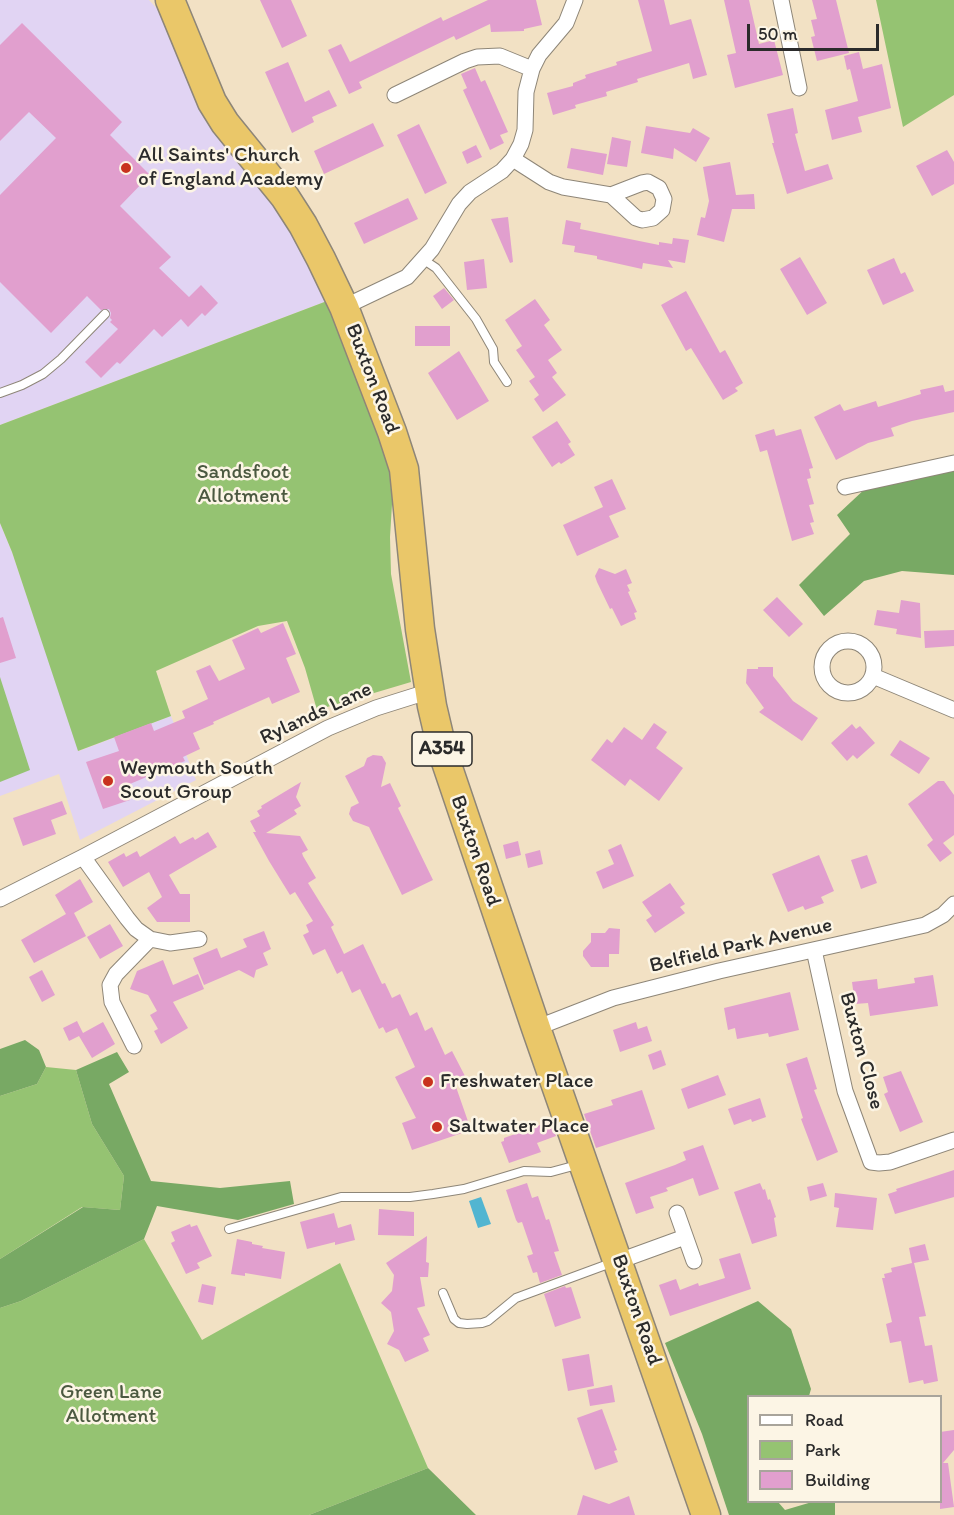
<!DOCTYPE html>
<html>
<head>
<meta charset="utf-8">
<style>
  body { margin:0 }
  #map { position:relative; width:954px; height:1515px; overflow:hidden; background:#f2e1c4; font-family:Itim,sans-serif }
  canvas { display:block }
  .legend { position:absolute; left:747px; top:1395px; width:195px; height:108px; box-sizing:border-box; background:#fcf5e5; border:2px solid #a8a49b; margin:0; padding:8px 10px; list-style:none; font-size:18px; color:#2b2b2b }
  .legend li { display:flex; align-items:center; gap:12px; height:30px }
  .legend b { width:30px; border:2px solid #a8a49b }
  .scale { position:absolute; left:747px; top:24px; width:132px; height:27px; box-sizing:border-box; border:3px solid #2b2b2b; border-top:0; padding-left:8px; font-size:18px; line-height:21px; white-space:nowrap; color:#2b2b2b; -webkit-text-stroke:4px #fcf5e5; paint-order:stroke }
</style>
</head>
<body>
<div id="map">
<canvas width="954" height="1515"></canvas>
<ul class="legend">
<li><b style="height:8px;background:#fff"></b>Road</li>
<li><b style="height:16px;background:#95c372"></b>Park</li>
<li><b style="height:16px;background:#e19fce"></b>Building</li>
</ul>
<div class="scale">50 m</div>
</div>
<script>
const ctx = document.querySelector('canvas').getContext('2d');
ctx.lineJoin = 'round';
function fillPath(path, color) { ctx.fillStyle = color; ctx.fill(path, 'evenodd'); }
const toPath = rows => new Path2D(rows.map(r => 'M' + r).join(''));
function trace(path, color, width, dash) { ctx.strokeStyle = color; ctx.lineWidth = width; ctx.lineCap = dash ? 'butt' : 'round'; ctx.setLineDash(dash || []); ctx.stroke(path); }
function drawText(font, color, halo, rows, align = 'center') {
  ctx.font = font + ' Itim,sans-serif'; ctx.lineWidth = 5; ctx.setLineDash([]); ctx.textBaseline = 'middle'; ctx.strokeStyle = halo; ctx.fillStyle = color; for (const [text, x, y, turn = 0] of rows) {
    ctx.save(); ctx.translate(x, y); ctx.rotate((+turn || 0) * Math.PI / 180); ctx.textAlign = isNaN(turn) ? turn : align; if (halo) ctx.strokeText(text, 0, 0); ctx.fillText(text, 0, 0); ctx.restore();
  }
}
fillPath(toPath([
  [0,0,149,0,160,12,295,230,327,301,0,425],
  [0,523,12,552,79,751,171,716,196,780,80,840,59,774,0,796]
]), '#e1d4f3');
fillPath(toPath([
  [876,0,954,0,954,95,903,127],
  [327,301,394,472,390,537,391,574,411,682,317,710,305,668,287,621,258,626,156,671,171,716,78,751,12,552,0,523,0,425],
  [0,677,30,770,0,782],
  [46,1067,76,1070,92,1124,124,1176,120,1210,82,1207,0,1259,0,1096,37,1084],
  [144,1239,202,1340,340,1263,428,1468,309,1515,0,1515,0,1308,21,1301]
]), '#95c372');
fillPath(toPath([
  [954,468,954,575,902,571,864,581,824,616,799,585,850,534,837,515,867,487],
  [25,1040,39,1050,46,1067,37,1084,0,1096,0,1049],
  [117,1052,129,1072,109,1084,151,1181,220,1188,290,1181,294,1204,238,1220,157,1206,144,1239,21,1301,0,1308,0,1259,83,1207,120,1210,124,1176,92,1124,76,1070],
  [758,1301,791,1329,811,1389,809,1396,748,1396,748,1502,778,1502,785,1510,812,1502,835,1502,835,1515,729,1515,702,1434,665,1343],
  [428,1468,476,1515,309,1515]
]), '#78a964');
fillPath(toPath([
  [481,1197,491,1224,478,1228,469,1201]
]), '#52b5d1');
fillPath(toPath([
  [260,0,291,0,307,36,282,48],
  [488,0,536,0,542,25,524,29,524,31,491,32,490,24,456,40,454,36,359,82,362,88,349,94,328,50,341,44,350,62,441,17,443,21],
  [638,0,664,0,670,25,691,19,707,75,693,79,689,63,637,79,638,82,606,92,607,96,575,105,576,108,553,115,547,93,573,86,573,83,586,78,585,75,617,65,616,62,652,51],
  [724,0,749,0,759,44,774,40,783,75,735,88,727,55,736,53],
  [812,0,836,0,849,53,817,61,811,37,815,36,811,20,817,19],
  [22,23,122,122,110,135,150,175,120,206,171,257,159,268,189,297,201,285,218,303,205,316,202,313,188,327,181,319,162,337,154,329,120,364,117,362,101,378,85,362,118,329,110,322,112,320,110,318,111,313,109,309,101,310,87,296,51,333,0,282,0,195,56,138,29,112,0,141,0,45],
  [859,52,863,69,882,64,891,108,858,117,862,132,832,140,825,110,858,101,850,69,847,70,844,56],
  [288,62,305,102,329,90,337,106,312,117,314,122,292,133,265,72],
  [475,68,481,82,485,80,508,132,500,135,504,143,490,150,463,90,467,88,461,74],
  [793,108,798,133,795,134,805,171,828,164,833,179,787,194,772,143,774,143,767,114],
  [373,123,384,146,324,174,314,151],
  [419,124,447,183,425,194,397,135],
  [646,126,690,133,693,128,710,138,696,162,674,148,673,159,641,153],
  [612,137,631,141,627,167,607,164],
  [476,145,482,157,467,164,462,152],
  [571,148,607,154,603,175,567,168],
  [947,150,954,162,954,184,932,196,916,166],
  [730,162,736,195,754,194,755,209,732,209,724,242,697,235,701,217,705,218,709,201,703,167],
  [408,198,418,219,364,244,354,223],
  [508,217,513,262,510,263,491,219],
  [566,220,581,223,580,229,659,245,659,242,672,244,673,238,689,240,685,263,668,260,673,268,643,263,642,269,597,259,597,256,574,252,575,246,562,244],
  [800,257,827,303,807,315,780,269],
  [894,258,901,274,905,272,914,291,883,305,867,270],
  [484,259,487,288,467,290,464,262],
  [444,288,454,300,442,309,433,296],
  [686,291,720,353,725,350,743,383,735,388,738,391,723,400,691,348,686,351,661,305],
  [535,299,550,320,544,325,562,350,548,360,557,373,552,377,566,395,543,412,534,399,539,395,529,381,535,377,516,350,522,346,505,320],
  [415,326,450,326,450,346,415,346],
  [459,351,489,401,457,420,428,373],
  [943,385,945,392,954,390,954,412,912,421,891,428,894,436,868,443,836,460,814,417,840,404,844,411,876,401,878,407,921,394,920,390],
  [557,421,571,442,568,444,575,455,561,464,559,462,552,467,532,437],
  [774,429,776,436,801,429,813,468,809,469,811,478,807,479,814,504,809,505,814,522,810,523,814,534,792,541,767,450,760,452,755,435],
  [612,479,626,509,609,516,619,537,577,556,563,525,603,507,594,487],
  [599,568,615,574,626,569,632,583,627,585,630,591,628,592,637,612,634,613,636,619,621,626,612,608,610,609,597,582,595,576],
  [777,597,803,624,789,637,763,610],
  [901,600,920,603,921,638,896,634,897,629,874,625,877,610,899,613],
  [3,617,16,658,0,663,0,618],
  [283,623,296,654,286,658,300,692,272,704,269,697,213,722,214,724,193,733,200,749,183,757,185,761,125,786,130,800,103,809,86,762,119,751,114,737,151,723,154,731,185,718,182,711,208,699,196,671,210,665,219,681,245,669,232,640,258,628,261,633],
  [954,630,954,646,925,648,924,631],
  [758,667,773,667,773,676,793,701,818,718,802,741,759,712,764,708,746,683,747,669,758,669],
  [654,723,667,732,656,748,683,768,659,801,630,779,625,786,591,760,607,739,612,743,624,727,642,740],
  [852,724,856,729,860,726,875,743,857,759,853,755,847,761,831,743],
  [900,740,930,758,919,774,890,755],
  [373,755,382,756,386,763,381,787,390,783,401,806,398,808,433,880,402,895,369,827,353,821,349,814,351,807,359,803,345,776,364,766,367,758],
  [938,781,944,781,954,795,954,835,943,843,952,853,940,862,927,845,933,840,908,804],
  [301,782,296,797,301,806,294,810,297,814,266,833,300,836,308,850,302,853,303,856,316,878,308,883,334,925,331,927,344,954,363,944,382,984,385,983,392,998,400,994,410,1016,417,1012,425,1031,432,1027,445,1055,452,1051,466,1078,455,1084,471,1130,412,1150,402,1123,416,1118,395,1077,415,1067,397,1028,386,1033,383,1027,379,1029,360,989,352,993,342,971,337,974,325,949,313,955,303,935,309,932,306,925,313,921,295,892,290,895,269,861,253,832,256,832,250,821,260,816,257,811,262,808,261,806],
  [62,801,67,814,51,820,56,834,23,846,13,818],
  [208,832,217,847,169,875,180,894,190,894,190,922,157,922,147,908,162,897,149,872,123,887,108,862,124,853,126,857,137,851,140,857,175,836,180,844,193,837,195,840],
  [518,841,521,855,506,859,503,845],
  [621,844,634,876,603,889,596,872,614,864,608,850],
  [540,850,543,864,528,868,525,854],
  [819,855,834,891,821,897,824,903,805,910,803,906,788,912,772,874],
  [867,855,877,883,861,889,851,860],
  [80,879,93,902,74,913,86,936,34,963,21,940,66,914,55,895],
  [670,883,685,904,680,907,685,913,655,933,646,920,652,916,642,902],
  [110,924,123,946,100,959,87,937],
  [609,928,620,929,619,954,609,954,609,967,591,967,583,956,583,951,591,942,591,933,605,933],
  [264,931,271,949,263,953,268,965,256,970,254,978,239,970,204,985,193,958,217,948,221,958,247,947,243,939],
  [163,960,173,985,198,974,204,989,173,1002,188,1028,161,1044,154,1031,158,1029,150,1015,157,1011,148,995,130,989,137,971],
  [42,970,55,995,42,1002,29,977],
  [933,975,938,1006,870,1016,868,1003,855,1004,852,982,877,979,878,989,915,983,914,978],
  [790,992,799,1030,769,1037,768,1033,737,1039,735,1028,728,1030,724,1008],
  [77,1021,83,1033,103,1022,115,1044,92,1058,79,1036,69,1041,63,1028],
  [636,1022,638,1029,647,1026,652,1041,620,1052,613,1030],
  [661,1050,666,1065,653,1070,648,1055],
  [807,1057,817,1089,814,1090,838,1152,817,1161,801,1119,803,1118,786,1064],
  [901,1071,923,1122,900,1132,884,1094,888,1092,883,1077],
  [718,1075,726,1095,688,1109,681,1089],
  [642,1090,655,1129,596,1148,584,1114,613,1105,611,1100],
  [760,1098,766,1117,752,1122,751,1119,734,1125,728,1109],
  [551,1121,556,1136,537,1143,541,1152,509,1163,501,1142,504,1141,504,1138],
  [703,1145,719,1189,699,1196,693,1178,666,1188,668,1191,650,1197,654,1208,636,1214,625,1183,675,1165,686,1160,683,1152],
  [954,1170,954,1197,895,1214,888,1194,897,1191,896,1189],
  [527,1183,532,1198,538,1196,546,1220,549,1219,559,1251,554,1252,562,1275,540,1283,537,1272,533,1273,527,1256,533,1254,522,1222,518,1223,516,1220,506,1190],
  [760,1183,763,1190,765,1189,768,1200,770,1199,776,1217,774,1218,777,1236,752,1244,734,1192],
  [823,1183,827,1196,810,1201,807,1187],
  [835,1193,877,1198,873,1230,836,1227,839,1208,834,1207],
  [379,1209,414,1212,414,1236,378,1235],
  [334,1213,338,1228,351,1224,355,1240,335,1245,335,1242,307,1249,300,1222],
  [190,1224,191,1227,197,1225,212,1256,197,1263,200,1268,186,1274,171,1243,175,1241,171,1232],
  [427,1236,426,1262,429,1263,428,1277,420,1277,425,1306,417,1308,430,1335,423,1338,429,1351,405,1362,399,1350,387,1344,394,1331,391,1312,381,1303,392,1291,394,1275,386,1263],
  [237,1239,252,1242,252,1244,263,1246,262,1248,285,1252,281,1279,245,1273,245,1276,231,1274],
  [925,1244,929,1260,914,1263,926,1316,919,1317,925,1346,932,1345,938,1381,924,1384,923,1380,909,1383,901,1341,890,1343,886,1324,892,1322,882,1278,885,1278,884,1274,892,1272,891,1268,912,1263,909,1248],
  [740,1253,751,1289,670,1316,659,1285,676,1279,680,1290,698,1283,699,1286,725,1278,719,1259],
  [202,1284,216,1287,213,1305,198,1302],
  [565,1286,566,1288,571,1287,581,1318,555,1327,544,1294],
  [589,1354,594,1386,568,1391,562,1359],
  [612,1385,615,1402,590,1406,587,1390],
  [602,1409,617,1450,614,1451,618,1462,595,1470,577,1418],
  [954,1430,954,1450,943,1463,948,1463,954,1507,940,1509,940,1432],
  [583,1495,609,1504,629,1496,635,1515,577,1515]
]), '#e19fce');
const lane = toPath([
  [424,260,436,268,476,319,493,349,494,362,507,382],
  [0,393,22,385,43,374,61,359,105,314],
  [229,1229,341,1197,410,1197,433,1194,464,1189,524,1171,551,1172,577,1165],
  [443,1293,454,1319,459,1323,467,1324,482,1323,488,1321,516,1298,611,1263]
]);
const street = toPath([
  [781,0,799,88],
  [395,95,465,61,477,57,500,56,532,69],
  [513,159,549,182,563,187,611,195],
  [648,182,659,188,664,199,662,210,653,218,642,220,636,218,611,195,642,183,648,182],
  [344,307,407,277,432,249,459,204,470,192,502,171,513,159,521,144,525,130,526,92,532,69,539,55,566,23,575,0],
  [845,487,954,463],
  '822 667a26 26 0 1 1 52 0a26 26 0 1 1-52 0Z',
  [873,676,954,710],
  [83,857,127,918,136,929,150,939],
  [0,899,83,857,328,728,376,708,430,691],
  [814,950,845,1091,871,1162,879,1163,890,1162,954,1140],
  [536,1028,613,998,719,971,925,925,943,915,954,904],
  [134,1046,112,1002,110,985,116,974,150,939,170,943,199,939],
  [677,1213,694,1261],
  [619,1261,685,1237]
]);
const highway = toPath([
  [170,0,212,102,225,123,285,197,303,225,321,259,344,307,392,432,404,469,420,629,432,706,443,753,536,1028,706,1515]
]);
trace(lane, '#8e8678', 10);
trace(street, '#8e8678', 17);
trace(highway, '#8e8678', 31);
trace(lane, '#fff', 8);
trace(street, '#fff', 15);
trace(highway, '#eac769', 28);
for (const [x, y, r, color] of [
  [126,168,6,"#c8321e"],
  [108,781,6,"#c8321e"],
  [428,1082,6,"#c8321e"],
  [437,1127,6,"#c8321e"]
]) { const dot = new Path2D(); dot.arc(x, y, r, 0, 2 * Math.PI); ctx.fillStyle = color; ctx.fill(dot); trace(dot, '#fcf5e5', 2); }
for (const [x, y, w] of [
  [442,749,60]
]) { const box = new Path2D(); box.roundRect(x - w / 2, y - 17, w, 34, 4.5); ctx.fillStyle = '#fcf5e5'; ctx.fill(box); trace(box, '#2b2b2b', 1.5); }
drawText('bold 20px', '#2b2b2b', null, [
  ["A354",442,749]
]);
drawText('21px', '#2b2b2b', '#fcf5e5', [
  ["All Saints' Church",138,156],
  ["of England Academy",138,180],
  ["Weymouth South",120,769],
  ["Scout Group",120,793],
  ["Freshwater Place",440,1082],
  ["Saltwater Place",449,1127]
], 'left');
drawText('21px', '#2b2b2b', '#fcf5e5', [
  ["Buxton Road",372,379,69],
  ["Rylands Lane",316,714,-25],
  ["Buxton Road",475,851,71],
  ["Belfield Park Avenue",741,946,-13],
  ["Buxton Close",861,1051,75],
  ["Buxton Road",636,1310,71]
]);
drawText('21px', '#4b5940', '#fcf5e5', [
  ["Sandsfoot",243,473],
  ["Allotment",243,497],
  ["Green Lane",111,1393],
  ["Allotment",111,1417]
]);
</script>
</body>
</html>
